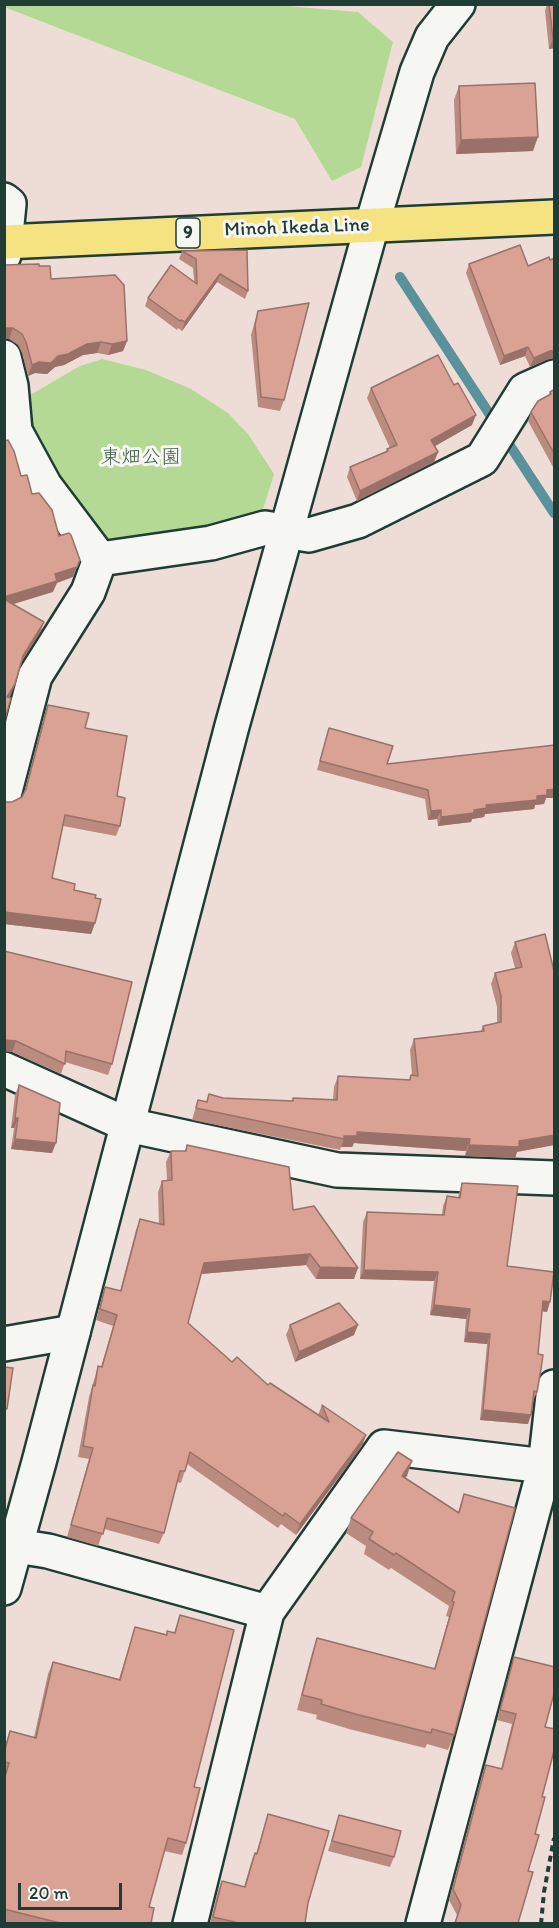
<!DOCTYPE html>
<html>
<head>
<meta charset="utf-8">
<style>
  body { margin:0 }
  #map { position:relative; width:559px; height:1928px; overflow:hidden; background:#eeddd6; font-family:Itim,sans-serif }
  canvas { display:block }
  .frame { position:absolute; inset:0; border:6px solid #1f3d34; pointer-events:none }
  .scale { position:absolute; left:18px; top:1883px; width:104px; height:27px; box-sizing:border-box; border:3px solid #1f3d34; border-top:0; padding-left:8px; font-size:18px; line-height:21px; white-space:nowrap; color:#1f3d34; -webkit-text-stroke:4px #f6f6f2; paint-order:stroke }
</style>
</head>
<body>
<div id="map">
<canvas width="559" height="1928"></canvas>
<div class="frame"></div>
<div class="scale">20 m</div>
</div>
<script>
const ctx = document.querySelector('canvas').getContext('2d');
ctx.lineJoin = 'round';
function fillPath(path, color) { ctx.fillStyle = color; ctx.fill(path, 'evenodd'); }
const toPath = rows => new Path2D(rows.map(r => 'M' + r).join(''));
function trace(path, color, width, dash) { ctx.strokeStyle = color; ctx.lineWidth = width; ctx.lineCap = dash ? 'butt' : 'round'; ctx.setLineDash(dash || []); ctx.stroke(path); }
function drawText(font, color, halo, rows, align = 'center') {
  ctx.font = font + ' Itim,"Klee One",sans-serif'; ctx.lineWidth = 6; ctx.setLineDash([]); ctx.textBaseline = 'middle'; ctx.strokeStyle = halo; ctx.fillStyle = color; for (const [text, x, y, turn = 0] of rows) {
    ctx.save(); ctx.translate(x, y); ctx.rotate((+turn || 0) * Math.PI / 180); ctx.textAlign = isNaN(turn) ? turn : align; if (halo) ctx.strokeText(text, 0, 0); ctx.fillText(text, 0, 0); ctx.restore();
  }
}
fillPath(toPath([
  [273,5,358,12,393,42,361,167,332,181,295,119,4,7,5,4],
  [102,359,146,370,191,389,228,413,248,434,274,474,259,522,105,544,71,505,28,428,25,398,80,366]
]), '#b4d994');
trace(toPath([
  [400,277,554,513]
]), '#59929b', 10);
const street = toPath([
  [4,200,9,204,4,255],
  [372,225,417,72,432,37,458,4],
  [4,357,11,386,15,431],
  [4,431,15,431,45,486,100,559,88,592,35,676,4,795],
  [100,559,211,543,265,528,309,535,358,521,482,459,525,390,554,377],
  [4,1069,128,1125,337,1170,554,1178],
  [4,1344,73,1332],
  [4,1544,48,1551,267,1612],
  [190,1924,267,1612,384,1447,545,1466],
  [423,1924,545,1466,554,1387]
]);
const secondary = toPath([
  [4,1588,39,1462,232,726,372,225]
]);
const primary = toPath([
  [4,242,554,217]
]);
trace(street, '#1f3d34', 38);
trace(secondary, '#1f3d34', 38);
trace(primary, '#1f3d34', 38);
trace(toPath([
  [541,1924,544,1892,554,1838]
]), '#1f3d34', 4, [6, 4.5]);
trace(street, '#f6f6f2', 33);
trace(secondary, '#f6f6f2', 33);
trace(primary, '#f5e382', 33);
fillPath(toPath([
  [547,4,555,4,555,48,549,49,545,11],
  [459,86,533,151,456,154,454,100],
  [182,251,248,291,245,299,217,282,182,331,178,328,177,330,145,306,148,298,194,281,193,268,179,259],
  [469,264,546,360,530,367,525,356,500,365,466,273],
  [4,265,39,266,51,279,127,341,123,351,108,355,97,353,83,355,64,365,55,367,47,374,35,373,28,376,22,353,18,345,9,339,4,339],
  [258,311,284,400,280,411,258,407,251,335],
  [371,388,472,425,435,446,438,452,434,462,357,501,347,477,350,467,386,452,387,449,390,448,367,398],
  [555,389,555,466,553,467,528,421,531,412,548,396,550,392],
  [48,705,85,728,117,796,120,826,116,836,63,826,52,878,74,890,95,898,95,923,91,934,4,924,4,802,12,802,22,797,24,793,44,716],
  [329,728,387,764,546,798,544,804,535,805,534,809,485,814,484,817,472,819,471,822,438,826,437,819,428,820,425,799,317,770],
  [545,934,517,1152,515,1158,465,1156,466,1151,354,1143,352,1147,341,1147,340,1150,192,1120,198,1100,206,1102,209,1094,223,1098,292,1101,293,1098,333,1099,334,1087,338,1076,409,1080,411,1075,412,1075,410,1050,414,1039,481,1031,483,1026,497,1023,497,1007,491,984,495,973,515,968,511,953,515,942],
  [4,951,112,1064,108,1075,65,1062,61,1074,12,1052,4,1051],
  [19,1085,52,1153,11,1149,14,1128,11,1128,15,1095],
  [187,1145,293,1210,354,1279,316,1279,306,1265,201,1274,188,1323,232,1362,268,1385,318,1415,322,1405,362,1446,296,1535,281,1524,278,1528,187,1464,181,1483,177,1482,164,1533,159,1544,104,1529,98,1546,67,1537,89,1459,78,1457,89,1397,98,1366,101,1367,113,1326,96,1320,105,1287,120,1291,136,1230,140,1219,159,1224,158,1192,162,1181,167,1180,166,1162,171,1151,185,1151],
  [462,1183,507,1266,547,1312,542,1311,538,1354,537,1392,533,1401,532,1401,528,1424,480,1420,487,1344,464,1342,466,1319,430,1315,434,1281,360,1279,363,1222,367,1212,442,1215,443,1206,447,1196,458,1197],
  [290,1325,354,1335,295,1362,286,1335],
  [412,1461,405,1478,458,1512,464,1494,454,1735,448,1750,427,1744,425,1748,349,1729,316,1719,317,1715,297,1710,312,1653,317,1638,434,1669,449,1617,446,1616,449,1606,391,1568,389,1570,364,1554,366,1546,346,1533,351,1518],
  [180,1615,194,1787,186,1843,182,1855,164,1851,149,1907,151,1923,4,1923,4,1748,10,1731,34,1737,48,1674,53,1662,119,1679,135,1627,166,1635,174,1633],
  [514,1657,545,1727,542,1797,518,1923,455,1923,457,1915,449,1900,482,1775,486,1765,501,1769,512,1724,497,1720,511,1667],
  [268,1814,308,1903,305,1923,210,1923,218,1891,222,1881,244,1887,251,1863,255,1853,256,1854],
  [339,1815,394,1857,390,1867,328,1851]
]), '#bb8b80');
fillPath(toPath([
  [555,38,555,48,549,49,553,39],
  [538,137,533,151,456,154,461,140],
  [220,274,217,282,182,331,185,322],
  [4,328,13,328,9,339,4,339],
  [127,341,123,351,108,355,112,344],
  [101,342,97,353,83,355,64,365,55,367,47,374,35,373,28,376,32,365,58,356,87,344],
  [528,347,525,356,500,365,504,356],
  [555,350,555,358,546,360,530,367,534,358,550,351],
  [476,415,472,425,428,450,431,440],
  [438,452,434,462,357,501,360,491],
  [77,567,73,577,57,583,53,592,4,607,4,597,55,574],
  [44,622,40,633,19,666,23,656],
  [15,684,11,695,4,705,7,697],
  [555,789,555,798,546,798,544,804,535,805,534,809,485,814,484,817,472,819,471,822,438,826,441,817,474,810,486,805,537,796,547,790],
  [441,810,437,819,428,820,431,811],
  [4,912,95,923,91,934,4,924],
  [5,1040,16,1041,12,1052,4,1051],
  [15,1118,18,1118,14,1128,11,1128],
  [357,1132,470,1139,466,1151,354,1143,352,1147,341,1147,344,1139,344,1136],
  [555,1135,555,1145,517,1152,515,1158,465,1156,469,1145,519,1141],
  [15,1139,56,1143,52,1153,11,1149],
  [310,1254,306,1265,200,1274,204,1263],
  [320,1267,358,1268,354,1279,316,1279],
  [364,1270,438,1272,434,1281,360,1279],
  [543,1301,550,1302,547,1312,540,1311],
  [434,1305,470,1309,466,1319,430,1315],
  [358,1325,354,1335,295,1362,299,1352],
  [467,1332,490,1334,487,1344,464,1342],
  [483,1410,531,1415,528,1424,480,1420],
  [366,1435,362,1446,296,1535,300,1524],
  [412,1461,407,1476,396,1491,402,1476]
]), '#997168');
const building = toPath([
  [549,4,555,4,555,38,553,39,549,4],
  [535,83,538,137,461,140,459,86,535,83],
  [520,245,528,266,549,257,550,260,555,258,555,350,550,351,534,358,528,347,504,356,469,264,520,245],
  [247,250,248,291,220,274,185,322,181,320,180,321,148,298,171,265,197,284,196,259,182,251,247,250],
  [39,264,39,266,50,266,51,279,115,275,124,285,127,341,112,344,101,342,87,344,68,354,58,356,51,363,39,362,32,365,26,342,22,334,13,328,4,328,4,265,39,264],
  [309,303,284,400,261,397,255,325,258,311,309,303],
  [438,355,454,385,458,383,476,415,431,440,438,452,360,491,350,467,388,451,387,449,397,445,371,388,438,355],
  [555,389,555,455,531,412,538,401,551,394,550,392,555,389],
  [8,440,14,451,21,476,27,475,32,494,39,493,52,510,59,536,69,533,71,535,80,560,77,567,55,574,57,581,4,597,4,441,8,440],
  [4,599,44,622,23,656,15,684,7,697,11,698,4,723,4,599],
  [48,705,89,713,85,728,127,736,117,796,125,798,120,826,65,815,52,878,75,884,74,890,96,895,95,898,101,899,95,923,4,912,4,802,12,802,22,797,26,789,48,705],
  [329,728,393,746,387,764,555,745,555,789,547,790,547,795,537,796,537,800,486,805,487,808,474,810,474,813,441,817,441,810,431,811,428,790,320,761,329,728],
  [545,934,555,975,555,1135,519,1141,519,1147,469,1145,470,1139,357,1132,357,1136,344,1136,344,1139,196,1108,198,1100,207,1102,209,1094,223,1098,293,1101,293,1098,337,1100,338,1076,410,1080,411,1075,418,1076,414,1039,484,1031,483,1026,501,1022,501,996,495,973,522,967,515,942,545,934],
  [4,951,132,982,112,1064,66,1051,65,1064,16,1041,4,1040,4,951],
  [19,1085,60,1103,56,1143,15,1139,18,1118,15,1118,19,1085],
  [187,1145,289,1167,293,1210,314,1206,358,1268,320,1267,310,1254,204,1263,188,1323,232,1362,237,1357,268,1385,270,1383,329,1422,322,1405,366,1435,300,1524,285,1513,283,1516,190,1452,185,1471,180,1471,164,1533,107,1518,103,1534,71,1525,93,1448,83,1446,93,1385,95,1386,98,1366,102,1367,117,1315,100,1309,105,1287,121,1291,140,1219,164,1225,162,1181,172,1180,171,1151,186,1151,187,1145],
  [462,1183,518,1186,507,1266,554,1272,550,1302,543,1301,538,1354,543,1355,541,1369,537,1392,534,1391,531,1415,483,1410,490,1334,467,1332,470,1309,434,1305,438,1272,364,1270,367,1212,444,1215,447,1196,460,1198,462,1183],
  [339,1303,358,1325,299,1352,290,1325,339,1303],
  [4,1367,13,1368,7,1409,4,1409,4,1367],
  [398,1452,412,1461,402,1476,459,1513,464,1494,515,1508,454,1735,432,1729,431,1733,355,1714,321,1704,322,1700,302,1695,317,1638,435,1669,454,1602,452,1601,455,1592,396,1553,394,1555,369,1539,373,1532,351,1518,398,1452],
  [180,1615,234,1630,194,1787,200,1788,186,1843,168,1838,149,1907,154,1908,151,1923,60,1923,4,1909,4,1780,9,1763,4,1762,4,1753,10,1731,36,1738,53,1662,120,1680,135,1627,167,1635,167,1631,175,1633,180,1615],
  [514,1657,555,1667,555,1690,545,1727,555,1729,555,1747,542,1797,545,1797,535,1834,539,1835,528,1871,533,1872,518,1923,455,1923,461,1905,453,1889,486,1765,502,1769,516,1714,500,1710,514,1657],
  [268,1814,329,1831,308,1903,305,1923,235,1923,235,1922,213,1917,222,1881,245,1887,255,1853,257,1854,268,1814],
  [339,1815,401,1831,394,1857,332,1841,339,1815]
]);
fillPath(building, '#daa295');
trace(building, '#997168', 1.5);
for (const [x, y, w] of [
  [188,233,24]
]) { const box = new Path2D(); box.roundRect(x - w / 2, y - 15, w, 30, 4.5); ctx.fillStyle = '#f6f6f2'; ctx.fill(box); trace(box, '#1f3d34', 1.5); }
drawText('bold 18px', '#1f3d34', null, [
  ["9",188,233]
]);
drawText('20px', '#1f3d34', '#f6f6f2', [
  ["Minoh Ikeda Line",297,228,-2]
]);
drawText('20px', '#3d5c47', '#f6f6f2', [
  ["東畑公園",141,458]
]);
</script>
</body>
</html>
